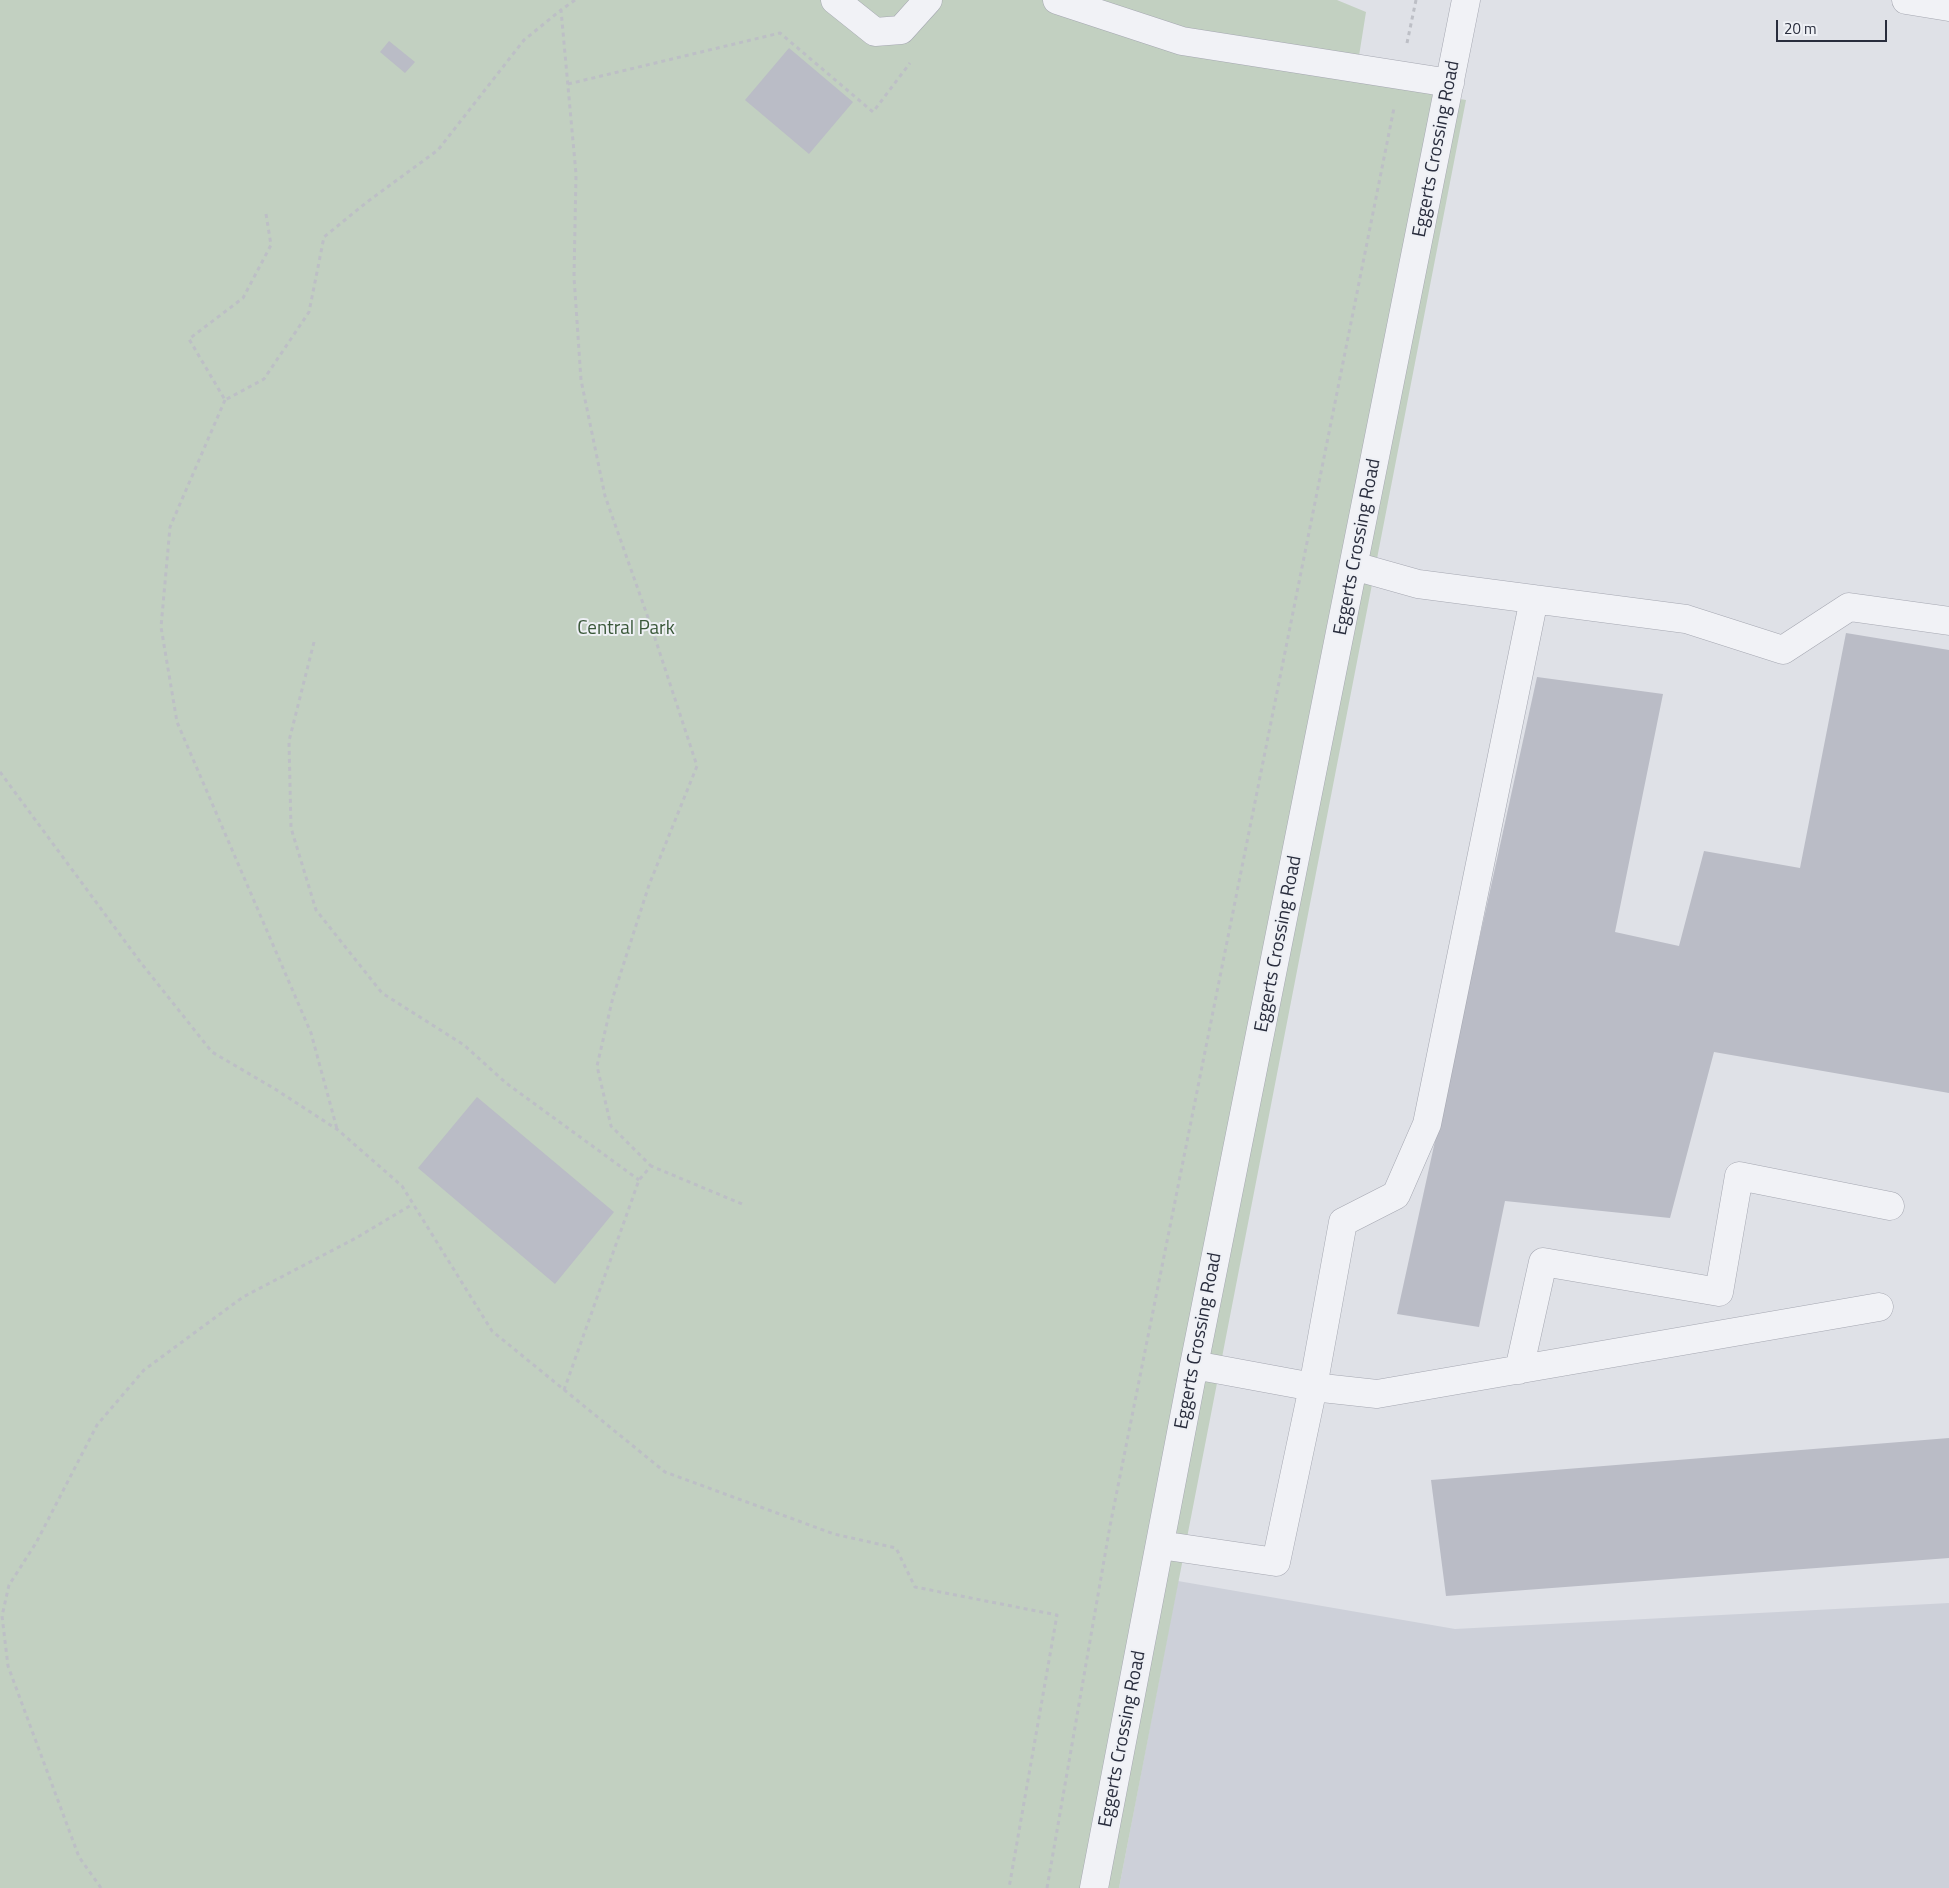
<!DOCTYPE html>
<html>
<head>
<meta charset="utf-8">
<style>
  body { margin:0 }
  #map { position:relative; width:1949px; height:1888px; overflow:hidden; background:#dfe1e7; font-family:"Titillium Web",sans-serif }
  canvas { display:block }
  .scale { position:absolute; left:1776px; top:20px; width:111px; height:22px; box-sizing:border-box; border:2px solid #292d3d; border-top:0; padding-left:6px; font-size:15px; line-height:18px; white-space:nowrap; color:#292d3d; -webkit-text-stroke:4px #eef0f5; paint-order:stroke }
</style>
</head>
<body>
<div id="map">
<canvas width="1949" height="1888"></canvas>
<div class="scale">20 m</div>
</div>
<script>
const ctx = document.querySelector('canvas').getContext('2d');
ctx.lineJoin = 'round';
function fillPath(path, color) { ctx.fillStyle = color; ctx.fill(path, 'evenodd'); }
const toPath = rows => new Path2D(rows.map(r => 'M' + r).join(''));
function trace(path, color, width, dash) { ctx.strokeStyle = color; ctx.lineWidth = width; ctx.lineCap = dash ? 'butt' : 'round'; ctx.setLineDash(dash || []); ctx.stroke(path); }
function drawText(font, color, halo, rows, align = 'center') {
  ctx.font = font + ' "Titillium Web",sans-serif'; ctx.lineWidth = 4; ctx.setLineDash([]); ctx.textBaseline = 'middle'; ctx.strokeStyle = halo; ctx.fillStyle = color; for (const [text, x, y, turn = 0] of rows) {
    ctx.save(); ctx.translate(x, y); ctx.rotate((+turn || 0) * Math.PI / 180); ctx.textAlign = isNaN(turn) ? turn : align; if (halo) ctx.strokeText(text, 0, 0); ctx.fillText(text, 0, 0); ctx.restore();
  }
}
fillPath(toPath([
  [1178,1581,1455,1629,1949,1603,1949,1888,1119,1888]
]), '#cdd0d9');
fillPath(toPath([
  [0,0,1337,0,1366,12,1355,81,1466,100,1119,1888,0,1888]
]), '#c2d0c1');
fillPath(toPath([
  [389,41,415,62,405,73,380,52],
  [789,48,853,102,809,154,745,100],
  [1846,633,1949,650,1949,1093,1714,1052,1670,1218,1505,1201,1479,1327,1397,1314,1537,677,1663,694,1615,932,1679,946,1704,851,1800,868],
  [477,1097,614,1212,555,1284,418,1168],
  [1949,1438,1949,1558,1446,1596,1431,1480]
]), '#babcc6');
const minor = toPath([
  [835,0,875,32,901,30,928,0],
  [1057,0,1182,41,1450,83],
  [1906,0,1949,7],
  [1354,566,1418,584,1686,619,1783,650,1849,607,1949,621],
  [1534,599,1427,1124,1396,1195,1343,1222,1313,1387,1377,1394,1879,1307],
  [1519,1370,1543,1262,1719,1292,1739,1176,1890,1206],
  [1160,1545,1276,1562,1313,1387,1194,1365],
  [1094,1888,1194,1365,1466,0]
]);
trace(minor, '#a5a7b1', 29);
trace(toPath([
  [575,0,561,10,576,174,574,277,581,380,605,496,651,626,697,766,649,885,613,997,597,1066,611,1126,651,1166],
  [1407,43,1416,0],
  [568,84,780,33,873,112,910,63],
  [266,214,271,245,243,298,189,339,225,400,264,379,309,312,324,237,367,202,438,150,524,40,561,10],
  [225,400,170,527,161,627,177,722,311,1033,337,1129],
  [314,642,289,741,291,828,316,910,382,993,464,1045,506,1083,639,1180],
  [0,772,141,963,212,1052,275,1089,338,1130,402,1186,492,1331,665,1472,834,1534,896,1548,915,1587,1057,1615,1009,1888],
  [564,1390,639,1180,651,1166,742,1204],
  [101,1888,79,1857,8,1666,2,1616,9,1585,36,1543,97,1425,144,1370,243,1297,356,1238,413,1204],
  [1047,1888,1110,1526,1394,108]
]), '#bdbfc6', 3, [4, 4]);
trace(minor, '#f1f2f6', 28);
drawText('19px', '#292d3d', '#eef0f5', [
  ["Eggerts Crossing Road",1437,149,-79],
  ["Eggerts Crossing Road",1358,547,-79],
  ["Eggerts Crossing Road",1279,944,-79],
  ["Eggerts Crossing Road",1199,1341,-79],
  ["Eggerts Crossing Road",1123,1739,-79]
]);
drawText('19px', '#395738', '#eef0f5', [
  ["Central Park",626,629]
]);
</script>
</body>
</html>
